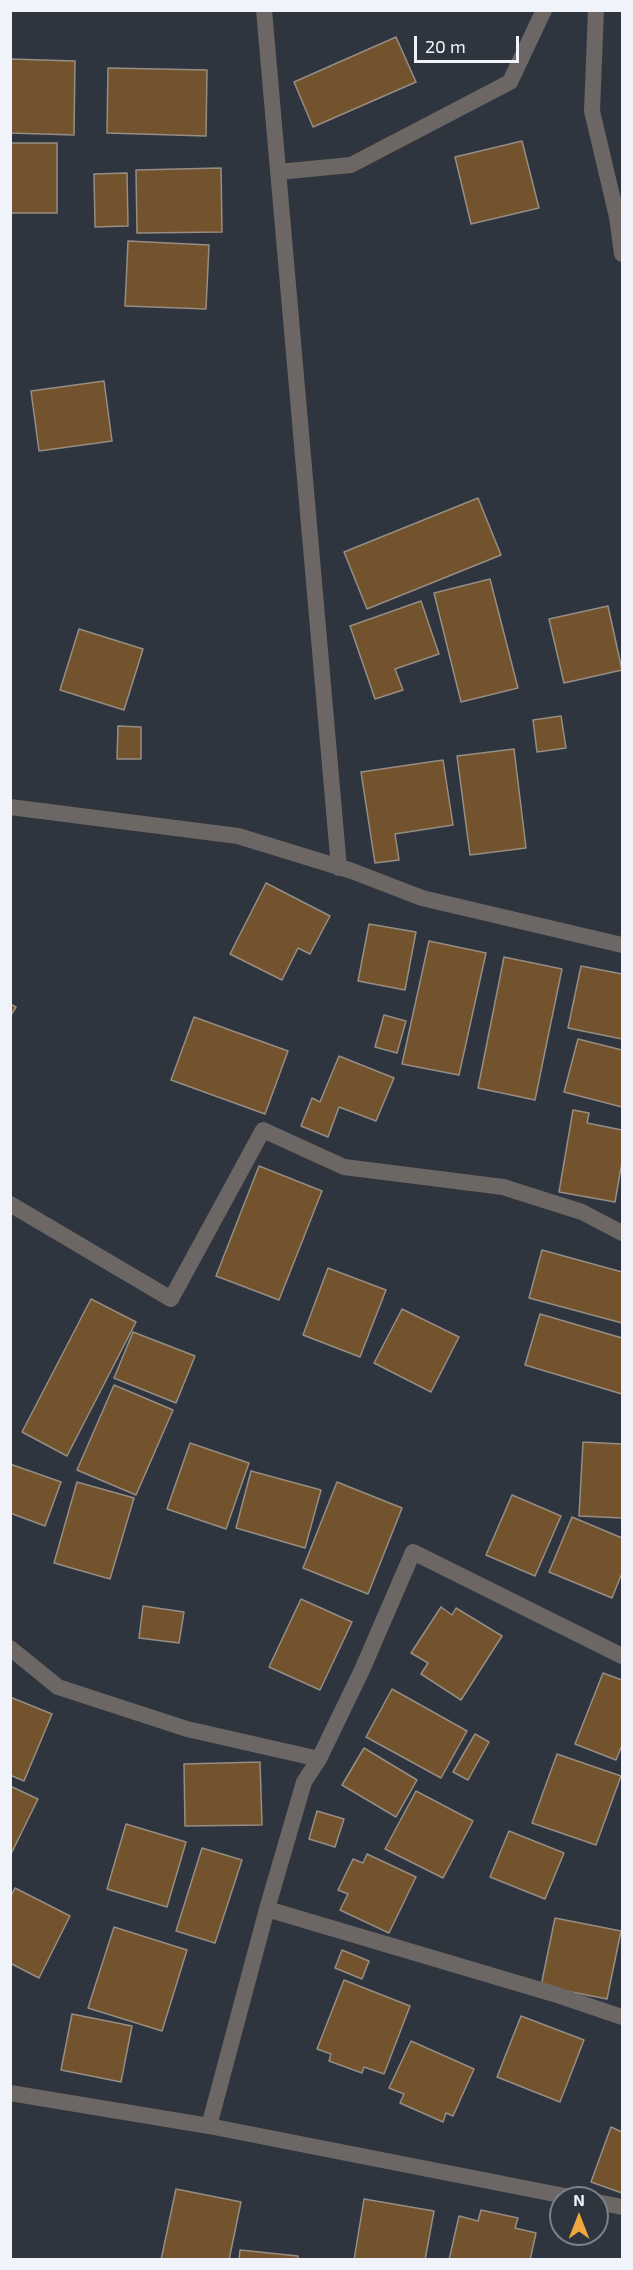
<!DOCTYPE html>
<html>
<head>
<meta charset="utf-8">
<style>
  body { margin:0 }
  #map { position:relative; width:633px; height:2270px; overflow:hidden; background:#2f353e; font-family:"Exo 2",sans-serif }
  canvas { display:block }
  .frame { position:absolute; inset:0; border:12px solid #f0f4fa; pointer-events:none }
  .north { position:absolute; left:549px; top:2186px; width:60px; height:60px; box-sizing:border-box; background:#2f353e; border:2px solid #7c8189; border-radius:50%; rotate:0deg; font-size:16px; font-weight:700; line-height:24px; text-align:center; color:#f0f4fa }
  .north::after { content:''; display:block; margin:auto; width:21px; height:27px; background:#efa73e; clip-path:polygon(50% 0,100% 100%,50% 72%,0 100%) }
  .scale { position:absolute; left:414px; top:36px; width:105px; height:27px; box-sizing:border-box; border:3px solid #f0f4fa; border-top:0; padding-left:8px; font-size:18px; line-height:21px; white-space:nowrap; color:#f0f4fa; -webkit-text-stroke:4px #2f353e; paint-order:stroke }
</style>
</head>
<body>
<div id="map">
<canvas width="633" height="2270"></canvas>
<div class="frame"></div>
<div class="north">N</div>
<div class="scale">20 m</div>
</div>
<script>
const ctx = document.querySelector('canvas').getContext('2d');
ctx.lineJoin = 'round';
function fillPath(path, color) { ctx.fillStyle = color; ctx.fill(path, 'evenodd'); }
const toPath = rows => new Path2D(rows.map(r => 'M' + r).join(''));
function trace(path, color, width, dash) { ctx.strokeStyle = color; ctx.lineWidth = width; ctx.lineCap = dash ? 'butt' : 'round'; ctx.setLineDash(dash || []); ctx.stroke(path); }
const building = toPath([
  [396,37,416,82,313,127,294,82,396,37],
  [10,59,75,61,74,135,10,133,10,59],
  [108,68,207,70,206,136,107,133,108,68],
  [522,141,539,208,471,224,455,157,522,141],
  [10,143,57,143,57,213,10,213,10,143],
  [221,168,222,232,137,233,136,170,221,168],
  [127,173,128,226,95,227,94,174,127,173],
  [128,241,209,245,206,309,125,306,128,241],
  [104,381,112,441,39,451,31,391,104,381],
  [478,498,501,555,367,609,344,552,478,498],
  [490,579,518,688,461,702,434,593,490,579],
  [421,601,439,654,395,669,403,690,375,699,350,626,421,601],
  [608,606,622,670,564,683,549,619,608,606],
  [79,629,143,649,124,710,60,690,79,629],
  [561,716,566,748,537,752,533,720,561,716],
  [118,726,141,727,141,759,117,759,118,726],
  [514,749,526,848,470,855,457,756,514,749],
  [443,760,453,825,395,834,399,860,375,863,361,772,443,760],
  [266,883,330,916,310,954,298,948,282,980,230,954,266,883],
  [369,924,416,932,405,990,358,981,369,924],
  [429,941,486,953,459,1075,402,1064,429,941],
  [504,957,562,969,535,1100,478,1088,504,957],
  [581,966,622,974,622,1039,568,1028,581,966],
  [10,1004,16,1007,10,1017,10,1004],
  [384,1015,406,1021,397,1053,375,1047,384,1015],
  [194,1017,288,1051,265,1114,171,1080,194,1017],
  [578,1039,622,1050,622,1107,564,1092,578,1039],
  [339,1056,394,1078,376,1121,339,1107,328,1137,301,1126,312,1098,320,1102,339,1056],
  [573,1110,589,1113,587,1123,622,1130,622,1162,615,1202,559,1192,573,1110],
  [259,1166,322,1191,279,1300,216,1276,259,1166],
  [542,1250,622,1272,622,1323,529,1298,542,1250],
  [328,1268,386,1290,360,1357,303,1335,328,1268],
  [91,1299,136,1322,67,1456,22,1432,91,1299],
  [402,1309,459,1337,431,1392,374,1363,402,1309],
  [540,1314,622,1338,622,1394,525,1365,540,1314],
  [133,1332,195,1356,176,1403,114,1378,133,1332],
  [114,1385,173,1410,136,1495,77,1470,114,1385],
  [583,1442,622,1444,622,1518,579,1516,583,1442],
  [190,1443,249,1463,226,1529,167,1509,190,1443],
  [10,1464,61,1482,45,1526,10,1513,10,1464],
  [251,1471,321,1490,305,1548,236,1528,251,1471],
  [77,1482,134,1498,110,1579,54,1563,77,1482],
  [337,1482,402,1508,368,1594,303,1568,337,1482],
  [512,1495,561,1516,535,1576,486,1555,512,1495],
  [572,1517,622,1538,622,1573,612,1598,549,1572,572,1517],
  [301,1599,352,1622,320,1690,269,1667,301,1599],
  [143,1606,184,1612,179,1643,139,1638,143,1606],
  [441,1607,452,1615,456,1608,502,1636,461,1700,421,1674,428,1663,411,1653,441,1607],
  [603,1673,622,1680,622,1745,616,1760,575,1744,603,1673],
  [392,1689,467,1731,441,1778,366,1737,392,1689],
  [10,1697,52,1714,24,1781,10,1775,10,1697],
  [475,1734,489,1742,468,1780,453,1772,475,1734],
  [364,1748,417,1780,396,1817,342,1785,364,1748],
  [557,1754,621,1776,596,1845,532,1823,557,1754],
  [260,1762,262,1825,185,1826,184,1764,260,1762],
  [10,1786,38,1799,10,1856,10,1786],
  [416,1791,473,1821,443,1878,385,1849,416,1791],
  [317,1811,344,1819,335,1847,309,1839,317,1811],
  [126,1824,186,1842,167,1907,107,1889,126,1824],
  [509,1831,564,1853,545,1899,490,1877,509,1831],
  [202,1848,242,1860,215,1943,176,1931,202,1848],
  [367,1854,416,1877,389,1933,340,1910,348,1894,338,1890,353,1859,363,1863,367,1854],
  [15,1888,70,1916,39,1978,10,1963,10,1898,15,1888],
  [555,1918,621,1931,607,1999,541,1986,555,1918],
  [114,1927,187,1950,162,2031,88,2008,114,1927],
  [342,1950,369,1961,362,1979,335,1968,342,1950],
  [344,1980,410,2006,384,2074,364,2067,362,2073,329,2061,331,2054,317,2049,344,1980],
  [72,2014,132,2026,121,2082,61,2070,72,2014],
  [521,2016,584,2040,560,2102,497,2077,521,2016],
  [411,2041,474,2069,453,2116,446,2113,443,2122,400,2103,404,2094,389,2088,411,2041],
  [611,2127,622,2132,622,2193,591,2182,611,2127],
  [176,2189,241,2202,229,2260,161,2260,176,2189],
  [364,2199,434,2211,425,2260,354,2260,364,2199],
  [481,2210,518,2218,515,2228,536,2233,530,2260,449,2260,459,2216,478,2221,481,2210],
  [240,2250,298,2256,298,2260,239,2260,240,2250]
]);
fillPath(building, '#73532d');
trace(building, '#968d84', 1.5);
trace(toPath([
  [264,10,339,868],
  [596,10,592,111,617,217,622,254],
  [278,172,351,165,510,82,544,10],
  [10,807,238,836,352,871,422,898,622,945],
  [10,1204,171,1299,263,1130,344,1167,503,1187,582,1212,622,1233],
  [10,1648,58,1687,187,1729,319,1759],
  [267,1909,554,1994,622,2017],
  [10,2093,209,2126,575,2198],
  [209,2126,267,1909,304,1782,319,1759,362,1670,413,1552,622,1656],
  [597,2202,622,2207]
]), '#6c6665', 16);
</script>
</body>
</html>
